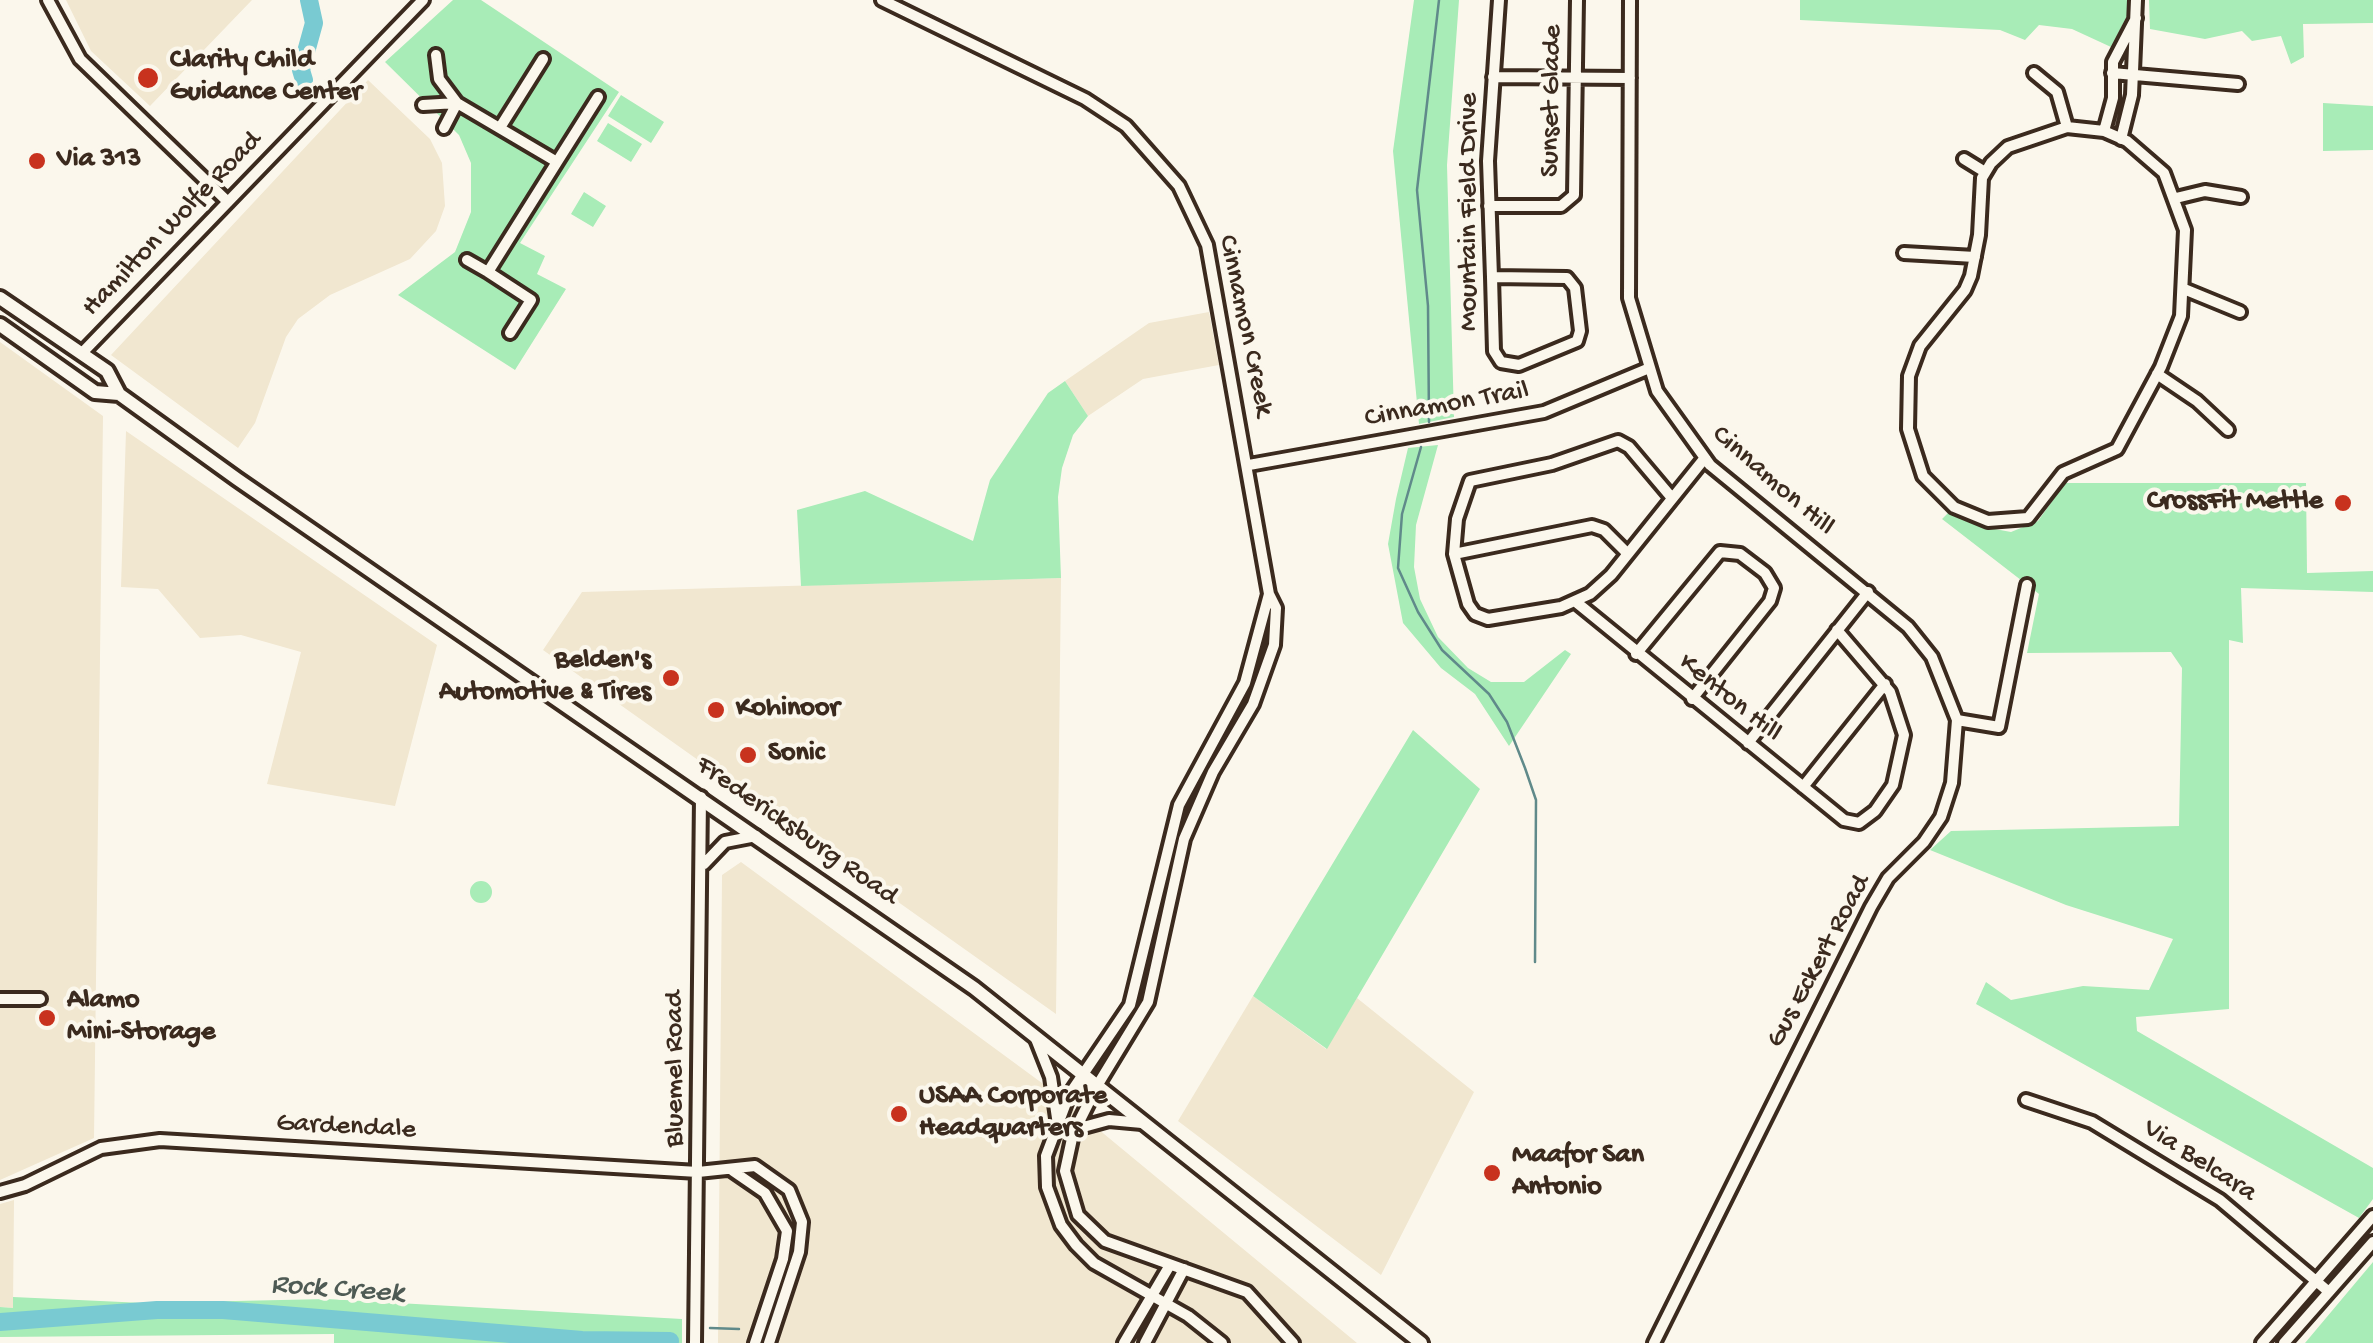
<!DOCTYPE html>
<html>
<head>
<meta charset="utf-8">
<style>
  body { margin:0 }
  canvas { display:block; background:#fbf7ec }
</style>
</head>
<body>
<canvas width="2373" height="1343"></canvas>
<script>
const ctx = document.querySelector('canvas').getContext('2d');
ctx.lineJoin = 'round';
function fillPath(path, color) { ctx.fillStyle = color; ctx.fill(path, 'evenodd'); }
const toPath = rows => new Path2D(rows.map(r => 'M' + r).join(''));
function trace(path, color, width, dash) { ctx.strokeStyle = color; ctx.lineWidth = width; ctx.lineCap = dash ? 'butt' : 'round'; ctx.setLineDash(dash || []); ctx.stroke(path); }
function drawText(font, color, halo, rows, align = 'center') {
  ctx.font = font + ' "Gochi Hand",sans-serif'; ctx.lineWidth = 8; ctx.setLineDash([]); ctx.textBaseline = 'middle'; ctx.strokeStyle = halo; ctx.fillStyle = color; for (const [text, x, y, turn = 0] of rows) {
    ctx.save(); ctx.translate(x, y); ctx.rotate((+turn || 0) * Math.PI / 180); ctx.textAlign = isNaN(turn) ? turn : align; if (halo) ctx.strokeText(text, 0, 0); ctx.fillText(text, 0, 0); ctx.restore();
  }
}
fillPath(toPath([
  [66,0,252,0,150,106,91,51],
  [368,80,430,139,442,163,445,206,436,231,410,259,330,295,298,319,286,337,255,423,238,448,111,355],
  [1209,312,1219,365,1143,379,1088,416,1065,381,1149,323],
  [0,342,103,416,94,1138,0,1180],
  [126,431,437,645,395,806,267,784,301,652,241,635,200,638,158,589,121,587],
  [1061,578,1056,1014,543,650,582,592],
  [741,862,1046,1086,1357,1343,718,1343,722,875],
  [1253,996,1326,1049,1357,998,1474,1092,1381,1275,1178,1121],
  [14,1200,13,1308,0,1307,0,1204]
]), '#f1e7d0');
fillPath(toPath([
  [453,0,481,0,619,92,520,243,545,256,537,274,566,289,515,370,398,295,455,252,471,212,471,163,459,135,385,62],
  [1414,0,1459,0,1447,165,1454,417,1419,424,1393,151],
  [1800,0,2127,0,2128,14,2111,47,2072,29,2039,25,2025,40,2000,30,1800,20],
  [2149,0,2373,0,2373,23,2303,24,2304,57,2291,64,2281,36,2252,41,2242,31,2205,39,2150,29],
  [621,95,664,122,651,143,608,116],
  [2323,103,2373,106,2373,150,2323,151],
  [608,123,642,144,631,162,597,141],
  [584,192,606,206,593,227,571,214],
  [1065,381,1088,416,1073,435,1062,468,1058,497,1061,578,801,586,797,510,865,491,973,541,990,480,1048,393],
  [1438,445,1416,525,1414,567,1420,599,1438,637,1468,668,1491,682,1524,682,1565,650,1571,654,1509,746,1475,694,1441,668,1403,623,1388,544,1396,499,1408,448],
  [2065,483,2306,483,2307,573,2373,571,2373,592,2241,588,2243,643,2229,640,2229,1009,2136,1017,2137,1031,2373,1168,2373,1199,2359,1218,1976,1004,1986,982,2011,1000,2083,986,2149,990,2173,939,2066,905,1930,850,1951,831,2179,826,2182,668,2171,652,2027,653,2039,594,1942,519,1951,510,1984,527,2011,532,2038,521],
  [1413,730,1480,789,1327,1049,1253,996],
  '470 892a11 11 0 1 1 22 0a11 11 0 1 1-22 0Z',
  [2373,1262,2373,1343,2305,1343],
  [13,1297,144,1303,327,1299,682,1319,682,1343,334,1343,334,1334,0,1337,0,1307,13,1308]
]), '#a8ecb7');
trace(toPath([
  [1429,422,1428,306,1417,190,1439,0],
  [1421,447,1402,514,1398,568,1418,612,1442,650,1489,694,1507,722,1525,768,1536,800,1535,962],
  [710,1328,739,1329]
]), '#608a8a', 2.5);
trace(toPath([
  [304,80,301,70,314,23,309,0],
  [0,1322,157,1310,223,1310,582,1340,670,1341]
]), '#79cad2', 18);
const minor = toPath([
  [48,0,80,59,228,202],
  [882,0,1085,99,1126,126,1179,186,1207,245,1269,594,1276,608,1274,645,1253,704,1213,772,1184,839,1148,1002,1097,1086,1073,1134,1065,1171,1078,1215,1105,1241,1247,1292,1293,1343],
  [1630,0,1629,298,1657,391,1710,465,1908,627,1932,657,1957,720,1952,783,1941,817,1924,842,1888,878,1871,907,1654,1343],
  [436,55,439,79,457,103,557,162,598,97],
  [2034,73,2057,92,2067,127],
  [2112,73,2238,84],
  [1493,77,1630,78],
  [423,105,457,103],
  [501,126,543,59],
  [2067,127,2104,131,2127,141,2164,173,2185,230,2181,316,2161,367,2117,449,2063,473,2028,518,1988,521,1954,507,1923,476,1908,429,1909,376,1920,346,1965,290,1971,276,1979,235,1982,178,1991,163,2008,147,2067,127],
  [444,128,457,103],
  [2104,131,2113,98,2113,62,2136,18],
  [2121,139,2132,95,2136,0],
  [1964,159,1985,172],
  [2176,198,2205,191,2241,197],
  [1489,206,1561,206,1574,195,1577,0],
  [1904,253,1975,257],
  [467,260,488,272],
  [1492,277,1567,278,1575,288,1580,331,1577,341,1519,365,1501,362,1494,351,1492,277,1488,161,1499,0],
  [2184,289,2240,312],
  [510,333,531,300,488,272,557,162],
  [82,353,423,0],
  [2157,374,2197,401,2228,430],
  [1249,465,1544,412,1647,369],
  [1672,498,1629,447,1618,441,1552,464,1470,481,1457,519,1454,554,1468,604,1475,614,1488,619,1561,607,1590,594,1611,575,1704,459],
  [1454,554,1592,526,1604,530,1627,553],
  [1576,602,1844,820,1859,823,1875,811,1893,785,1904,735,1890,692,1837,630],
  [1636,654,1720,552,1740,554,1765,573,1774,588,1770,601,1692,699],
  [1957,720,1999,727,2027,585],
  [1748,743,1868,592],
  [1803,787,1885,684],
  [704,864,725,842,756,836],
  [0,999,40,999],
  [1036,1039,1051,1077,1057,1118],
  [2026,1100,2092,1122,2220,1200,2329,1292],
  [1076,1129,1109,1120,1142,1123],
  [733,1171,765,1193,787,1231,783,1259,755,1343],
  [0,1192,25,1185,101,1148,160,1140,698,1172,755,1166,789,1190,802,1222,799,1252,769,1343],
  [695,1343,701,797],
  [1124,1343,1170,1265],
  [1145,1343,1184,1269],
  [1222,1343,1188,1316,1094,1263,1076,1245,1061,1225,1047,1187,1046,1156,1069,1095,1130,1005,1179,805,1245,683,1269,594],
  [2262,1343,2373,1216],
  [2284,1343,2373,1242]
]);
const major = toPath([
  [0,298,107,371,119,394,237,479,974,988,1421,1343],
  [0,325,95,392,119,394]
]);
trace(minor, '#3b2a1e', 18);
trace(major, '#3b2a1e', 20);
trace(minor, '#fbf7ec', 10);
trace(major, '#fbf7ec', 12);
for (const [x, y, r, color] of [
  [148,78,12,"#c8321e"],
  [37,161,10,"#c8321e"],
  [2343,503,10,"#c8321e"],
  [671,678,10,"#c8321e"],
  [716,710,10,"#c8321e"],
  [748,755,10,"#c8321e"],
  [47,1018,10,"#c8321e"],
  [899,1114,10,"#c8321e"],
  [1492,1173,10,"#c8321e"]
]) { const dot = new Path2D(); dot.arc(x, y, r, 0, 2 * Math.PI); ctx.fillStyle = color; ctx.fill(dot); trace(dot, '#fbf7ec', 4); }
drawText('bold 28px', '#3b2a1e', '#fbf7ec', [
  ["Clarity Child",170,62],
  ["Guidance Center",170,94],
  ["Via 313",57,161],
  ["CrossFit Mettle",2323,503,"right"],
  ["Belden's",651,662,"right"],
  ["Automotive & Tires",651,694,"right"],
  ["Kohinoor",736,710],
  ["Sonic",768,755],
  ["Alamo",67,1002],
  ["Mini-Storage",67,1034],
  ["USAA Corporate",919,1098],
  ["Headquarters",919,1130],
  ["Maafor San",1512,1157],
  ["Antonio",1512,1189]
], 'left');
drawText('28px', '#3b2a1e', '#fbf7ec', [
  ["Sunset Glade",1553,101,-89],
  ["Mountain Field Drive",1471,212,-90],
  ["Hamilton Wolfe Road",173,225,-46],
  ["Cinnamon Creek",1244,326,78],
  ["Cinnamon Trail",1447,406,-10],
  ["Cinnamon Hill",1772,482,41],
  ["Kenton Hill",1729,699,39],
  ["Fredericksburg Road",796,832,35],
  ["Gus Eckert Road",1820,962,-62],
  ["Bluemel Road",677,1069,-90],
  ["Gardendale",346,1128,3],
  ["Via Belcara",2199,1162,33]
]);
drawText('italic 30px', '#4e5a54', '#fbf7ec', [
  ["Rock Creek",337,1291,4]
]);
</script>
</body>
</html>
